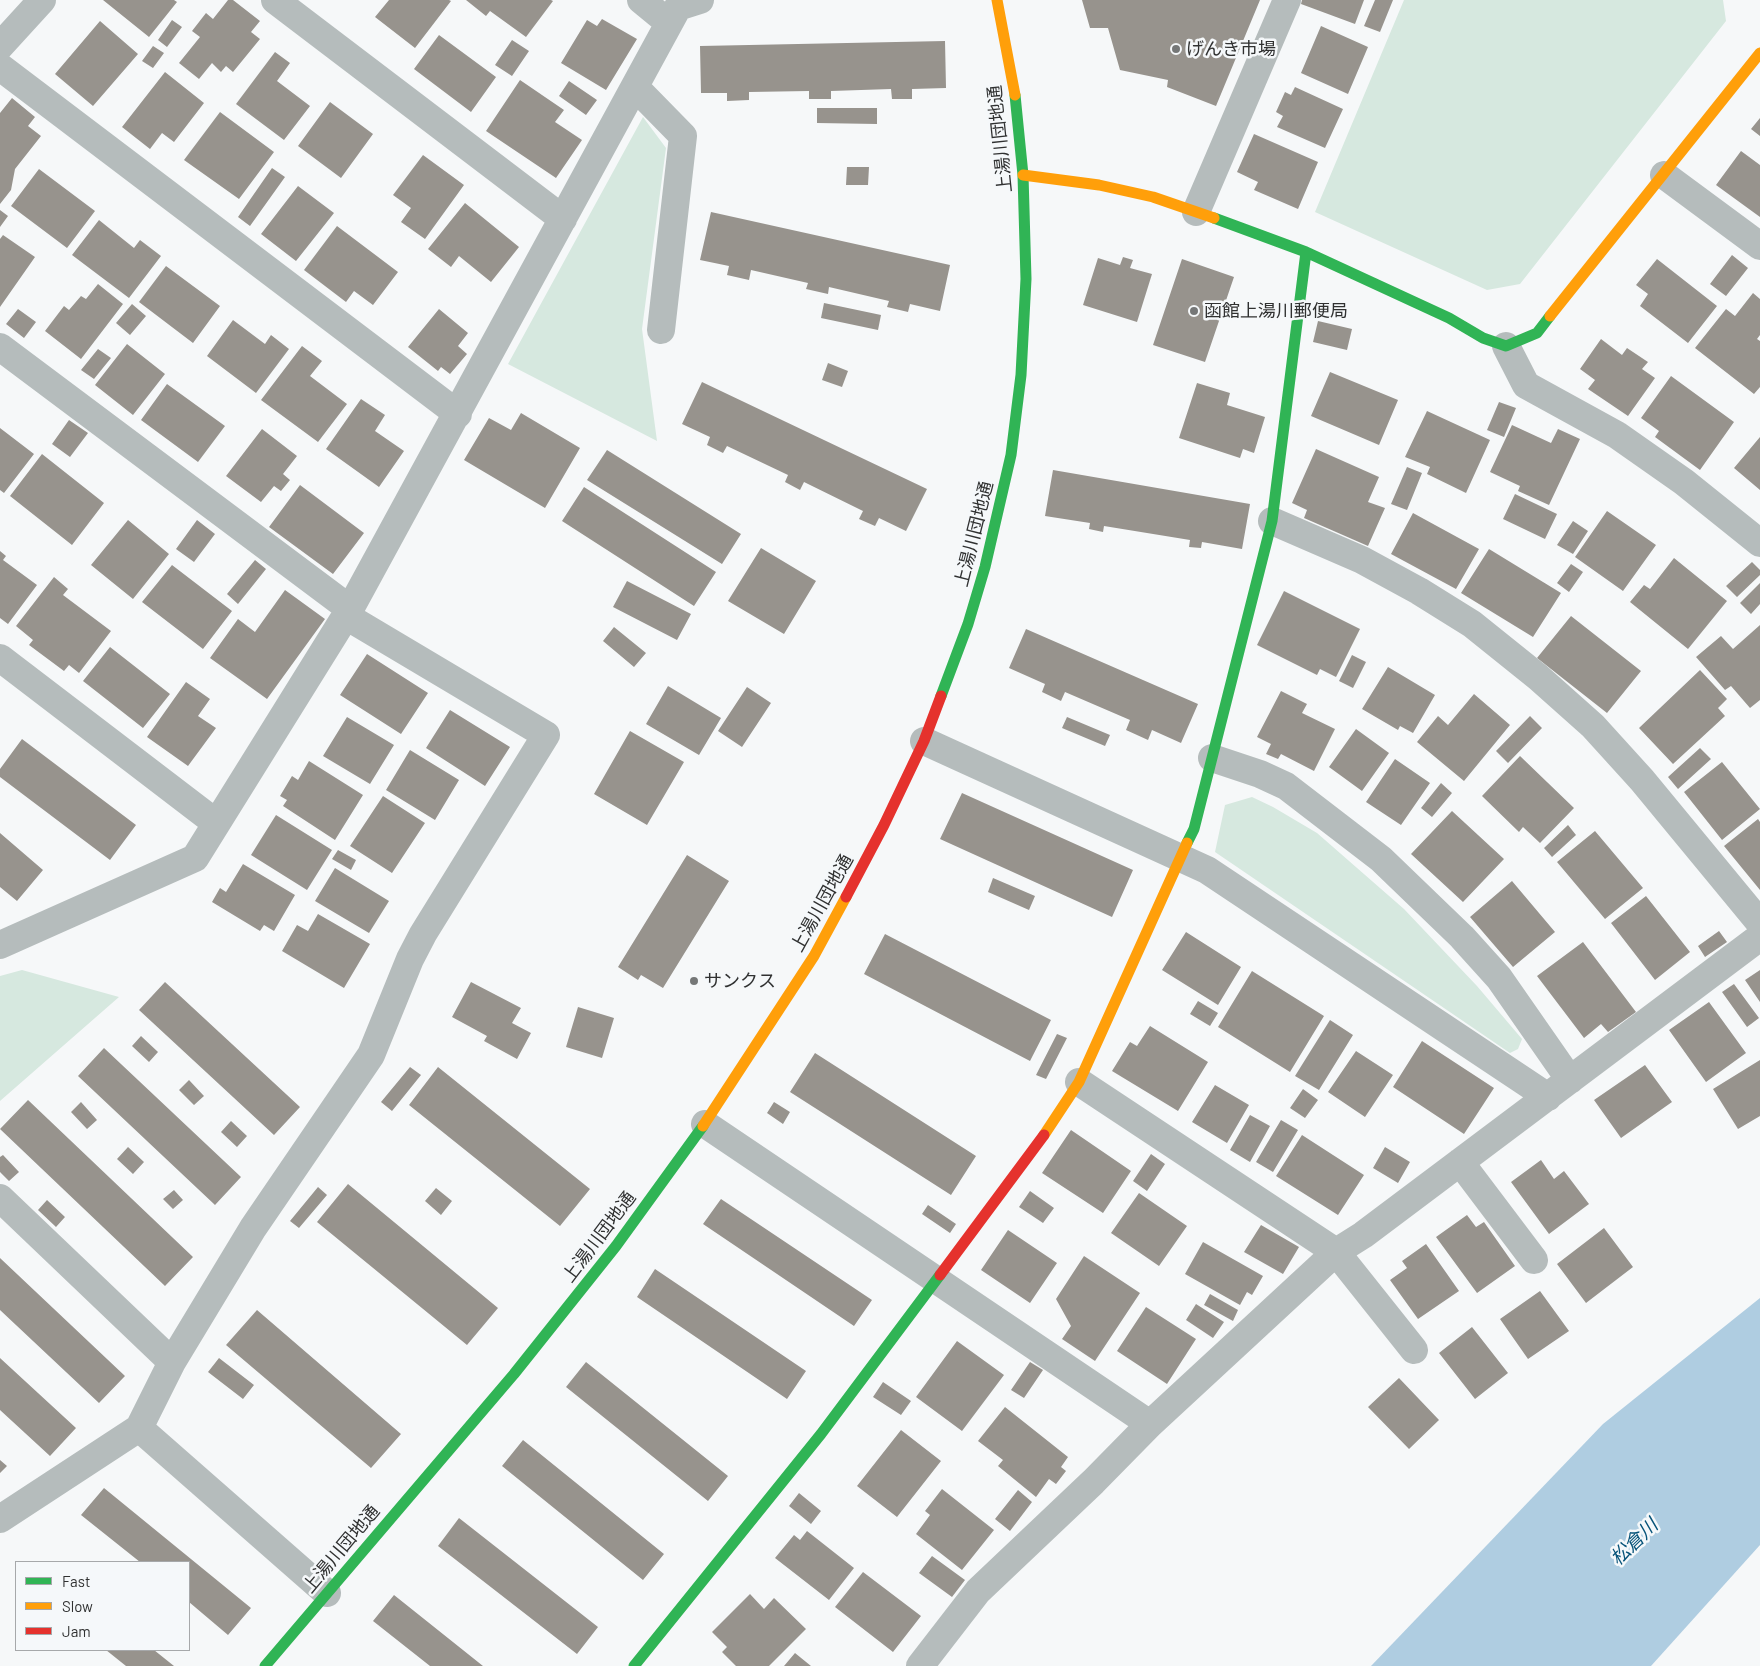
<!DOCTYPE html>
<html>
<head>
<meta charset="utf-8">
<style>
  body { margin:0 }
  #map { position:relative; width:1760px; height:1666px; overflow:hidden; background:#f6f8f9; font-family:Barlow,sans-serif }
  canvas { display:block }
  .legend { position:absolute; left:15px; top:1561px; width:175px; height:90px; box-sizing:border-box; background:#f5f8fa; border:1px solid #a6a8aa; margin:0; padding:6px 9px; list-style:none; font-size:15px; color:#303131 }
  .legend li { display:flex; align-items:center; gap:10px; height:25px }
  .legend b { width:25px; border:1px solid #a6a8aa }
</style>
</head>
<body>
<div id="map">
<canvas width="1760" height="1666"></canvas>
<ul class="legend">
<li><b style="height:6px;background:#30b455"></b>Fast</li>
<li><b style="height:6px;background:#ff9f0a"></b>Slow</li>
<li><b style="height:6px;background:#e5322d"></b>Jam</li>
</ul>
</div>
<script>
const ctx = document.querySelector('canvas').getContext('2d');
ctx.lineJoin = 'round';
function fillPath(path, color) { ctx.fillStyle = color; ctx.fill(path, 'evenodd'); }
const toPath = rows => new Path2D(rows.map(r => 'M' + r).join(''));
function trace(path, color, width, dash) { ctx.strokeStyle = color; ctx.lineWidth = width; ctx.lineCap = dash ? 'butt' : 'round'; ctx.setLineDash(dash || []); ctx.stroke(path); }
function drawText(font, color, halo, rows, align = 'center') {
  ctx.font = font + ' Barlow,"Noto Sans JP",sans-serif'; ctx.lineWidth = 5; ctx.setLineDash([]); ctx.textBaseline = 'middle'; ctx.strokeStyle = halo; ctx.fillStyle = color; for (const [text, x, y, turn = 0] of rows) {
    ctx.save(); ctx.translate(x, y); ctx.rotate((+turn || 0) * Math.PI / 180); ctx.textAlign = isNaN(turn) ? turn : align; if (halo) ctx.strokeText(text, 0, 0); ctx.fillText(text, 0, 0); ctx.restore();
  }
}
fillPath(toPath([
  [1404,0,1723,0,1726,21,1520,284,1487,290,1315,212],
  [643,117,666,148,642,329,657,441,508,364],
  [1252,797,1273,807,1317,833,1404,909,1477,986,1522,1039,1518,1049,1510,1053,1215,852,1225,805],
  [22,970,119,997,0,1101,0,976]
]), '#d6e8df');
fillPath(toPath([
  [1760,1298,1760,1545,1651,1666,1371,1666,1603,1424]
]), '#afcde1');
fillPath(toPath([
  [103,0,174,0,177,2,149,37],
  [228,0,233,0,260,21,251,32,260,39,233,72,226,66,221,72,212,63,199,79,179,63,200,37,192,31,206,13,213,19],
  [389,0,449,0,451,1,415,48,375,17],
  [466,0,551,0,553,1,526,37,490,11,486,16],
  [1082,0,1260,0,1216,106,1167,87,1168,80,1120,70,1108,28,1090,28],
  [1302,0,1364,0,1355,24,1301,4],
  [1375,0,1393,0,1380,32,1364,26],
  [602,19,637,39,606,90,561,63,587,20,597,26],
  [172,20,182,27,167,47,158,40],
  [100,21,138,54,93,106,55,74],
  [1321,26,1368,47,1348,94,1301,73],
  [439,35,496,77,471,112,414,69],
  [512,40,529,51,512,76,495,65],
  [945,41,946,88,912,89,912,99,892,99,891,89,831,91,831,99,809,99,809,91,749,92,749,100,727,101,727,93,701,93,700,46],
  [153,46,164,53,153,68,142,61],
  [275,52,290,63,277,81,310,106,284,140,236,104],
  [165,72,204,103,174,142,162,133,150,149,122,127],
  [520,80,564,110,555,122,582,140,556,178,486,131],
  [569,81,597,100,586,115,559,96],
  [1295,87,1343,109,1325,148,1277,127,1283,116,1276,112,1285,92,1291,95],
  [12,98,35,117,28,126,41,136,15,169,11,190,0,204,0,113],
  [330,102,373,134,341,178,298,146],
  [817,108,877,108,877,124,817,123],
  [220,112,274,152,239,199,184,160],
  [1760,118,1760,136,1751,129],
  [1254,134,1318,162,1298,209,1254,190,1258,182,1237,172],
  [1741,151,1760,165,1760,217,1716,185],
  [423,155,464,185,425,239,401,222,411,208,393,195],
  [847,167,869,167,868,185,846,185],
  [272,168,285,177,250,226,238,217],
  [39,169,95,211,67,248,11,206],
  [298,186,334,213,296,261,261,234],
  [465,203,519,247,491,282,459,256,451,267,428,249],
  [0,210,8,216,0,227],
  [711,212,950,265,940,311,910,304,908,312,887,307,889,301,829,287,828,294,806,289,808,283,751,270,749,280,727,275,729,266,700,260],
  [99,220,134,248,140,240,161,256,129,298,72,255],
  [337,226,398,272,373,305,354,291,346,302,304,270],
  [3,235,35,257,0,307,0,239],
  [1732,255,1748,268,1726,296,1710,284],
  [1123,257,1133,260,1130,268,1152,274,1137,322,1083,305,1098,258,1120,265],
  [1182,259,1234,277,1205,362,1153,345],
  [1657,259,1717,306,1688,343,1640,306,1648,294,1636,285],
  [166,266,220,306,193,343,139,302],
  [98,284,123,304,81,359,45,331,64,306,69,310,81,296,86,299],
  [1753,293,1760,299,1760,335,1757,339,1760,341,1760,387,1754,394,1695,348,1726,309,1735,316],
  [824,303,881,315,878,330,821,318],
  [132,304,146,316,130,335,116,323],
  [18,309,36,322,24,338,6,324],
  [439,309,468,333,458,346,467,354,450,374,441,367,438,371,408,347],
  [233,320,265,344,271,335,289,349,256,393,207,356],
  [1318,321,1352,329,1347,350,1313,342],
  [1601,339,1622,355,1627,348,1648,362,1642,369,1655,378,1628,416,1588,389,1595,380,1580,369],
  [127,344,165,374,133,415,95,385],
  [302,346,322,361,310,376,347,404,318,442,261,400],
  [98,349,111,358,94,379,81,370],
  [828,363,848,371,842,387,822,380],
  [1330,372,1398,400,1379,445,1311,416],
  [1671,376,1734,422,1700,470,1655,437,1659,431,1641,418],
  [702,382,927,489,906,531,879,518,875,526,859,519,863,511,804,482,800,490,785,482,788,475,727,446,723,453,707,445,710,437,682,424],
  [1197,383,1230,393,1227,405,1265,417,1254,453,1243,449,1240,458,1179,438],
  [167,384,225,426,198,462,141,420],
  [361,399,385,415,375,431,404,451,379,487,326,449],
  [1499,402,1516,408,1504,437,1487,430],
  [1427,411,1490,440,1466,493,1427,474,1430,467,1405,457],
  [521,413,580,448,545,508,464,460,489,418,511,430],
  [69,420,88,433,70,457,52,444],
  [1512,425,1551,443,1558,429,1580,439,1549,505,1518,491,1520,486,1490,472],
  [0,428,34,454,4,493,0,490],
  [262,429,297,456,283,474,290,480,281,491,274,486,261,502,226,476],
  [1760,437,1760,490,1734,468],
  [1316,449,1379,477,1368,502,1385,508,1368,546,1304,518,1307,510,1292,503],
  [607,450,741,534,722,564,587,480],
  [42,454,104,503,72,545,10,496],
  [1407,467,1422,473,1407,510,1391,504],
  [1053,470,1250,504,1242,549,1202,542,1201,548,1189,547,1190,540,1104,526,1103,532,1089,529,1090,523,1045,516],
  [300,485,364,533,333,574,269,527],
  [584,487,716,572,694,606,562,521],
  [1515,494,1557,514,1545,539,1503,519],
  [1607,511,1656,545,1623,591,1575,557],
  [1413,513,1479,549,1456,589,1391,554],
  [128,520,169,554,133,599,91,565],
  [197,520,215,534,194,562,176,549],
  [1573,521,1588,531,1573,554,1557,545],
  [761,548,816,581,784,634,728,601],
  [1489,549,1561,593,1533,637,1461,593],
  [0,551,6,556,3,560,37,585,8,624,0,618],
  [1674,558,1727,601,1688,649,1630,602,1644,585,1650,589],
  [255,560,266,569,238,604,227,594],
  [1752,562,1760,570,1760,575,1737,597,1726,586],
  [1571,564,1583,572,1569,592,1557,583],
  [172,565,232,611,203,649,142,602],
  [54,577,68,589,63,595,111,631,79,673,69,665,64,671,29,645,33,640,16,626],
  [627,581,691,614,677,640,613,607],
  [1760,583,1760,604,1751,614,1740,603],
  [285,590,325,619,267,699,210,658,238,619,255,632],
  [1284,591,1360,629,1336,677,1320,669,1317,675,1257,645],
  [1571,616,1641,671,1607,713,1537,658],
  [1760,625,1760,700,1750,708,1731,686,1725,690,1696,657,1721,636,1733,649],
  [614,627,646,653,634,667,603,641],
  [1026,629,1198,704,1181,743,1152,730,1148,740,1126,730,1130,720,1065,692,1061,701,1042,692,1045,684,1009,668],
  [110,647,170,694,143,728,83,681],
  [367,654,428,693,401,734,340,695],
  [1352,655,1366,662,1353,688,1339,681],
  [1388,667,1435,695,1413,733,1400,726,1398,730,1362,709],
  [1700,670,1727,699,1718,708,1725,716,1673,764,1639,728],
  [186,682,210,699,198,716,216,728,188,766,147,737],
  [668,686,721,718,699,755,646,724],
  [747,687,771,703,742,747,718,731],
  [1281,691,1307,704,1302,713,1335,729,1314,771,1281,754,1278,759,1266,754,1271,744,1257,737],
  [1474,694,1510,725,1464,781,1417,742,1438,716,1448,725],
  [450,710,510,747,485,786,426,748],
  [1530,716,1542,728,1508,763,1496,751],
  [347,717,394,745,370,784,323,756],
  [1067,717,1110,735,1105,746,1062,728],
  [1356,729,1389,753,1362,791,1329,767],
  [630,731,684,762,647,825,594,794],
  [22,739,136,825,110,860,0,777,0,769],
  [1700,748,1711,759,1678,789,1668,777],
  [410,750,459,780,435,820,386,790],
  [1520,756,1574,808,1540,843,1523,827,1519,832,1482,796],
  [1395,759,1430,783,1401,825,1366,802],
  [309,761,363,795,335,840,283,806,287,800,280,796,292,776,298,780],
  [1722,762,1760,809,1722,840,1684,792],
  [1441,783,1452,793,1432,817,1421,808],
  [962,793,1133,870,1112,917,940,839],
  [383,796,425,823,392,873,350,846],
  [1452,811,1504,859,1463,902,1411,854],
  [276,815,332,850,307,890,251,855],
  [1758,819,1760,822,1760,890,1724,846],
  [1568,825,1576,835,1552,857,1544,848],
  [1595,831,1643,888,1605,919,1557,862],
  [0,833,43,870,17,901,0,887],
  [338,850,356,860,351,870,332,859],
  [687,855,729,881,663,988,641,975,638,980,618,967],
  [243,864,295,895,274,931,264,925,260,931,212,902,220,888,226,892],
  [335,868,389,901,369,933,315,901],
  [993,878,1035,896,1029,910,988,892],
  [1512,881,1555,932,1513,967,1470,917],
  [1646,896,1690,952,1655,980,1611,923],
  [318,914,370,944,344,988,282,951,297,925,308,931],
  [1719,931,1727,942,1705,957,1698,946],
  [1186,932,1241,967,1218,1005,1162,970],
  [885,934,1051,1020,1030,1061,864,974],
  [1583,942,1636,1012,1608,1032,1601,1024,1584,1038,1537,976],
  [1760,970,1760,1002,1745,980],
  [1252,971,1324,1016,1290,1072,1218,1027],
  [165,982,300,1107,274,1135,139,1010],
  [471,982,521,1008,512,1023,531,1033,517,1059,484,1041,487,1036,452,1017],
  [1734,984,1759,1018,1747,1027,1722,992],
  [1198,1001,1218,1013,1210,1026,1190,1014],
  [1709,1002,1746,1053,1706,1082,1669,1030],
  [578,1007,614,1018,602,1058,566,1047],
  [1330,1020,1353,1035,1319,1090,1295,1076],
  [1150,1026,1208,1062,1178,1111,1112,1071,1130,1042,1137,1046],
  [1057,1034,1067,1038,1046,1079,1036,1075],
  [141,1036,158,1052,149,1062,132,1046],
  [1422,1041,1494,1088,1464,1134,1393,1087],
  [104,1048,241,1177,215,1205,78,1076],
  [1356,1051,1393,1075,1365,1117,1328,1092],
  [815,1053,976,1156,951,1195,790,1092],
  [1760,1060,1760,1116,1738,1129,1713,1089],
  [1645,1065,1672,1102,1621,1138,1594,1100],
  [410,1067,421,1075,392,1111,381,1102],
  [438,1067,590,1189,560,1226,409,1105],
  [189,1080,204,1096,194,1105,179,1090],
  [1215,1085,1249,1105,1227,1143,1192,1122],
  [1303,1089,1318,1100,1305,1118,1290,1108],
  [28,1100,193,1257,165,1286,0,1129],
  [81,1102,97,1120,87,1129,71,1112],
  [774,1102,790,1112,783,1124,767,1113],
  [1250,1115,1270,1126,1250,1162,1230,1150],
  [1281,1120,1298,1130,1273,1172,1256,1162],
  [231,1121,247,1136,237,1147,221,1132],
  [1071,1130,1131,1171,1103,1213,1042,1173],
  [1302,1135,1364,1175,1338,1215,1276,1176],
  [128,1147,144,1162,133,1174,117,1159],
  [1385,1147,1410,1162,1398,1183,1373,1168],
  [1151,1154,1165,1164,1147,1191,1133,1181],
  [3,1155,19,1172,9,1181,0,1172,0,1157],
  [1541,1160,1554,1179,1564,1171,1589,1204,1549,1234,1511,1182],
  [348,1184,498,1308,467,1345,317,1222],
  [318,1187,327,1195,299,1228,290,1221],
  [436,1188,452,1201,441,1215,425,1201],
  [174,1190,183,1200,173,1209,163,1199],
  [1030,1191,1054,1208,1043,1223,1019,1207],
  [1139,1193,1187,1226,1159,1266,1111,1233],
  [721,1199,872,1300,854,1326,703,1224],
  [47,1200,65,1217,56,1227,38,1210],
  [928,1205,956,1224,950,1233,922,1214],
  [1467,1215,1476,1227,1484,1222,1515,1266,1477,1293,1436,1237],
  [1261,1225,1299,1247,1283,1274,1244,1252],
  [1604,1228,1633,1267,1586,1303,1557,1264],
  [1008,1230,1057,1263,1030,1303,981,1270],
  [1203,1242,1263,1276,1252,1295,1247,1292,1240,1305,1185,1274],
  [1426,1244,1459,1291,1418,1319,1390,1280,1407,1268,1402,1261],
  [1084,1256,1140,1293,1095,1361,1062,1339,1071,1326,1056,1299],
  [0,1258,125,1376,99,1403,0,1310],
  [655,1269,806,1371,787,1399,637,1297],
  [1540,1291,1569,1331,1528,1359,1500,1319],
  [1210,1294,1238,1310,1233,1321,1204,1305],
  [1196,1304,1224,1322,1213,1338,1186,1320],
  [1146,1307,1196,1339,1167,1384,1117,1351],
  [257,1310,401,1434,371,1468,226,1345],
  [1472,1327,1508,1373,1475,1399,1439,1353],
  [957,1341,1004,1375,962,1431,916,1397],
  [0,1358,76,1428,50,1456,0,1410],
  [219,1358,254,1385,243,1399,208,1372],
  [586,1362,728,1476,708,1501,566,1387],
  [1030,1362,1043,1370,1024,1398,1011,1390],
  [1399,1378,1439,1420,1409,1449,1368,1407],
  [883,1382,911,1401,901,1415,873,1397],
  [1005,1407,1068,1457,1061,1467,1066,1471,1056,1484,1049,1479,1036,1497,998,1466,1003,1460,978,1441],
  [901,1430,941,1461,897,1517,857,1486],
  [523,1440,664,1554,643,1580,502,1466],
  [0,1460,7,1466,0,1473],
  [104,1488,251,1608,228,1635,189,1602,189,1562,140,1562,81,1515],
  [942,1489,994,1530,962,1570,916,1534,930,1515,925,1511],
  [1018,1490,1032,1502,1010,1531,995,1519],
  [799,1493,821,1511,811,1524,789,1506],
  [459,1518,598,1627,577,1654,438,1546],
  [807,1531,854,1568,829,1600,775,1558,794,1535,800,1540],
  [932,1556,965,1580,952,1597,919,1573],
  [863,1572,921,1616,893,1652,835,1607],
  [750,1594,764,1609,774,1598,806,1629,769,1666,736,1666,722,1652,727,1647,712,1632],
  [394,1595,483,1666,430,1666,373,1621],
  [106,1650,154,1650,174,1666,126,1666],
  [795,1653,811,1666,784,1666]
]), '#97938d');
trace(toPath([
  [275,0,563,219],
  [641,0,669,23],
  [0,46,42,0],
  [0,67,458,414],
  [635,87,683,136,661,330],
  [1664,175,1760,246],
  [1196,212,1287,0],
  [1506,346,1526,385,1617,435,1684,482,1760,543],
  [0,347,350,609],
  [1272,521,1362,560,1419,591,1472,624,1538,677,1593,726,1642,780,1760,923],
  [0,658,216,823],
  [924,741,1207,870,1548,1097],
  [1212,758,1260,774,1286,786,1381,859,1462,937,1499,978,1570,1080],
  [0,945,195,858,350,609,678,7,700,0],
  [1079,1082,1336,1252,1414,1350],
  [705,1124,1150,1424],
  [1460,1162,1534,1260],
  [0,1198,172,1362],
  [139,1428,327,1593],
  [0,1519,139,1428,172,1362,253,1228,371,1055,410,959,423,934,546,735,346,616],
  [920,1666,978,1591,1093,1482,1150,1424,1336,1252,1363,1235,1760,937]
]), '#b5bcbc', 28);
trace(toPath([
  [1214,218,1306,252,1449,318,1483,338,1506,346,1537,333,1550,316],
  [941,696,968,624,985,567,1011,455,1021,375,1026,279,1023,175,1015,95],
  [1187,843,1194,829,1272,521,1306,252],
  [265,1666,514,1374,616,1246,703,1126],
  [634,1666,821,1434,940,1275]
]), '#30b455', 11);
trace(toPath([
  [997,0,1015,95],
  [1023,175,1099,185,1153,197,1214,218],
  [1550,316,1760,53],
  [703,1126,814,956,846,897],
  [1044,1135,1079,1082,1187,843]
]), '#ff9f0a', 11);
trace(toPath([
  [846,897,884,825,924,741,941,696],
  [940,1275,1044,1135]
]), '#e5322d', 11);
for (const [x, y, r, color] of [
  [1176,49,5,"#757777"],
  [1194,311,5,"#757777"],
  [694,981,5,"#757777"]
]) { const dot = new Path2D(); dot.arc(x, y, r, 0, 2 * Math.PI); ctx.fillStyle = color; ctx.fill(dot); trace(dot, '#f5f8fa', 2); }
drawText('18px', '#303131', '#f5f8fa', [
  ["げんき市場",1186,49],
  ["函館上湯川郵便局",1204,311],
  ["サンクス",704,981]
], 'left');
drawText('18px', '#303131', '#f5f8fa', [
  ["上湯川団地通",1000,139,-96],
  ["上湯川団地通",974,534,-76],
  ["上湯川団地通",822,903,-61],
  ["上湯川団地通",599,1237,-53],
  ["上湯川団地通",341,1549,-50]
]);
drawText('italic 19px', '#065379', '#f5f8fa', [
  ["松倉川",1634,1542,-44]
]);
</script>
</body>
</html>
